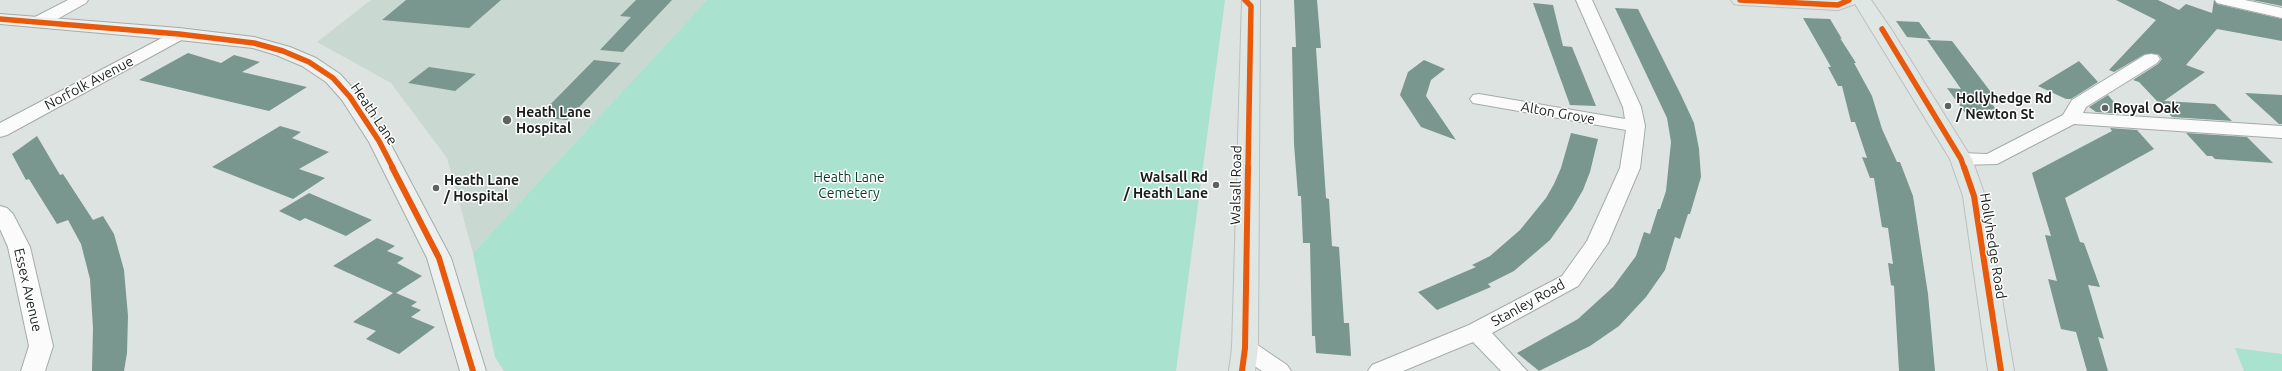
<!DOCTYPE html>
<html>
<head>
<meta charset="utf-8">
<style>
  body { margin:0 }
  canvas { display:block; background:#dce3e0 }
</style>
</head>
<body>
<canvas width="2282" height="371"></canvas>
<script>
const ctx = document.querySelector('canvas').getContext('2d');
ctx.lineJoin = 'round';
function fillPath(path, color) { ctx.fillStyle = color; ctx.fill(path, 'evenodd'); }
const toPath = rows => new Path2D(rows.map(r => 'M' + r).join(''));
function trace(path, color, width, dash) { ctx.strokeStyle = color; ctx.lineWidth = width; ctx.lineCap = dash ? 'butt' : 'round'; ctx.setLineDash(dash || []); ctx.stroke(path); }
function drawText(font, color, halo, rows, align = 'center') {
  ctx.font = font + ' Ubuntu,sans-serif'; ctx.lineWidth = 3; ctx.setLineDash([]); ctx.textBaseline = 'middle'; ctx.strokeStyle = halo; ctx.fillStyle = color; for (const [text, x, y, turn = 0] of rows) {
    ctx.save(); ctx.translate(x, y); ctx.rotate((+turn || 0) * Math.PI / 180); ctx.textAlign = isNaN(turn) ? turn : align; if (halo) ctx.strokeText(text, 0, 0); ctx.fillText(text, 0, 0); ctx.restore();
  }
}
fillPath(toPath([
  [371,0,707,0,473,253,447,158,391,83,317,42]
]), '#cad8d2');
fillPath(toPath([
  [707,0,1225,0,1176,371,504,371,495,357,473,253],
  [2235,348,2282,354,2282,371,2244,371]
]), '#a9e2ce');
fillPath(toPath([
  [406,0,501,0,469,28,382,20],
  [636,0,672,0,623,52,600,50,631,17,620,16],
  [1294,0,1317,0,1321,48,1316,48,1326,198,1329,199,1332,246,1339,247,1344,323,1349,323,1351,356,1316,353,1315,336,1312,336,1310,243,1303,243,1301,196,1298,196,1294,144,1292,47,1296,47],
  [2116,0,2158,0,2179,10,2186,4,2212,13,2214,0,2217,4,2282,19,2282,41,2217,29,2186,65,2205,72,2164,101,2215,104,2232,121,2172,117,2139,82,2133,80,2158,64,2162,59,2158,54,2145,54,2114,72,2109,70,2156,20],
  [2252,0,2282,0,2282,6],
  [1533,3,1553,5,1563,46,1572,47,1596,106,1570,105],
  [1615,8,1638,9,1681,95,1694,123,1699,149,1701,177,1690,214,1688,214,1680,239,1675,237,1665,270,1646,297,1619,326,1590,346,1539,371,1517,353,1578,319,1613,287,1636,256,1644,232,1650,234,1658,209,1660,209,1666,191,1671,142,1667,118],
  [1803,18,1830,19,1842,39,1840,38,1856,63,1854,63,1872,96,1882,129,1897,162,1900,162,1913,196,1928,294,1935,371,1899,371,1894,286,1891,285,1888,263,1893,264,1888,228,1882,227,1874,178,1870,178,1862,157,1867,158,1855,122,1851,122,1842,86,1838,86,1828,67,1831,67],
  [1896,21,1919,22,1931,39,1907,37],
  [1927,40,1952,41,2000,104,1992,104,2004,120,1976,119,1972,114,1966,114,1947,88,1961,89],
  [188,53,221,63,234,55,260,62,242,72,307,87,269,111,139,80],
  [594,60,621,63,567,120,538,117],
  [1424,60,1445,69,1431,80,1426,96,1456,140,1421,127,1400,95,1408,72],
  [2079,61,2098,82,2071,99,2066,99,2038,86],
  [429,67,476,74,455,91,408,83],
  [2245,93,2282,95,2282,124,2279,124],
  [2108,95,2124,114,2096,112,2089,107],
  [280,126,301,132,292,138,329,152,299,169,325,178,293,199,212,167],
  [2110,128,2137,130,2154,149,2065,198,2080,242,2084,243,2100,287,2088,285,2104,339,2098,337,2108,371,2087,371,2076,332,2061,329,2048,279,2057,281,2045,235,2051,236,2032,173,2112,131],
  [1571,133,1598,139,1590,172,1583,190,1572,209,1550,240,1514,271,1488,284,1491,287,1437,310,1418,292,1476,267,1472,265,1490,256,1520,230,1546,198,1554,184,1561,168],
  [2186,133,2247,137,2273,163,2215,159,2212,156,2207,156],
  [37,136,60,175,63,174,93,220,103,216,114,234,124,270,128,316,127,353,124,371,92,371,93,328,90,279,81,244,68,220,57,224,29,179,26,180,12,154],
  [309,193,372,220,346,236,305,218,300,221,279,211],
  [377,238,395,246,387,251,404,258,397,263,422,276,396,293,417,302,411,306,421,310,411,317,435,327,399,354,366,339,376,331,353,322,393,293,333,266]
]), '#7a978f');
const street = toPath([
  [68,0,88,0,86,3,45,26,39,27,33,26,31,22,33,18,68,0],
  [1576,0,1592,0,1641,107,1645,126,1640,168,1608,243,1578,286,1492,333,1527,371,1501,371,1473,342,1403,371,1368,371,1372,365,1469,325,1562,276,1587,241,1620,168,1626,130,1479,104,1473,103,1470,99,1473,95,1479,94,1625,119,1623,107,1576,0],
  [2215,0,2245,0,2282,8,2282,18,2217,3,2215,0],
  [179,29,185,30,187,34,185,38,7,135,0,137,0,123,179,29],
  [2151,54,2157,55,2160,59,2157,63,2086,107,2083,113,2282,126,2282,138,2074,124,1997,164,1961,165,1954,163,1951,159,1954,155,1961,153,1987,154,2063,115,2072,100,2145,55,2151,54],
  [0,206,7,208,13,214,30,247,53,346,45,371,21,371,29,346,8,247,0,229,0,206],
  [1245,340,1253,342,1287,365,1291,371,1262,371,1237,354,1233,348,1237,342,1245,340]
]);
const secondary = toPath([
  [0,14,179,28,254,37,290,47,316,58,340,74,357,93,389,141,451,258,486,371,460,371,427,258,369,142,342,100,326,82,302,66,276,55,253,48,179,40,0,24,0,14]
]);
const primary = toPath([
  [1242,0,1260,0,1258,348,1255,371,1229,371,1232,348,1242,0],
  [1731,0,1871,0,1891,29,1972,159,1985,196,2014,371,1988,371,1963,196,1950,159,1855,4,1838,10,1740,5,1734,4,1731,0]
]);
trace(street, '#a6aba9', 2);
trace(secondary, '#a6aba9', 2);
trace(primary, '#bcbfbe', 2);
fillPath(street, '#fafbfa');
fillPath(secondary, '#ecf1ef');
fillPath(primary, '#dfe7e4');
trace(toPath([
  [1245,0,1251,6,1248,168],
  [1740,0,1838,5,1849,0],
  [0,19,179,34,254,43,283,51,309,62,333,78,350,97,379,141,393,168],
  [1882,29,1961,159,1964,168]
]), '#e8590c', 5.5);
trace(toPath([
  [392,167,439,258,473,371],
  [1964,167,1974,196,2001,371],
  [1242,371,1245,348,1248,167]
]), '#e8590c', 6);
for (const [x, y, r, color] of [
  [1948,106,4,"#5d6361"],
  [2105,108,4,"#5d6361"],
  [507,120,5,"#5d6361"],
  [1216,185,4,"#5d6361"],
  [436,188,4,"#5d6361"]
]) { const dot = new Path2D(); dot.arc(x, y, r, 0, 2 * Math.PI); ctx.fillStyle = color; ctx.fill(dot); trace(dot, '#fff', 1.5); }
drawText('14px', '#191e1c', '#fff', [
  ["Norfolk Avenue",89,83,-28],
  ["Alton Grove",1558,113,10],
  ["Heath Lane",374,114,56],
  ["Walsall Road",1236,185,-89],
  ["Hollyhedge Road",1993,246,81],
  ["Essex Avenue",28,290,77],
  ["Stanley Road",1528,303,-29]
]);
drawText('bold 14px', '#191e1c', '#fff', [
  ["Hollyhedge Rd",1956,98],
  ["/ Newton St",1956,114],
  ["Royal Oak",2113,108],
  ["Heath Lane",516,112],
  ["Hospital",516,128],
  ["Walsall Rd",1208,177,"right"],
  ["/ Heath Lane",1208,193,"right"],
  ["Heath Lane",444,180],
  ["/ Hospital",444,196]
], 'left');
drawText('14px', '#0b3a2d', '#fff', [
  ["Heath Lane",849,177],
  ["Cemetery",849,193]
]);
</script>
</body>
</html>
